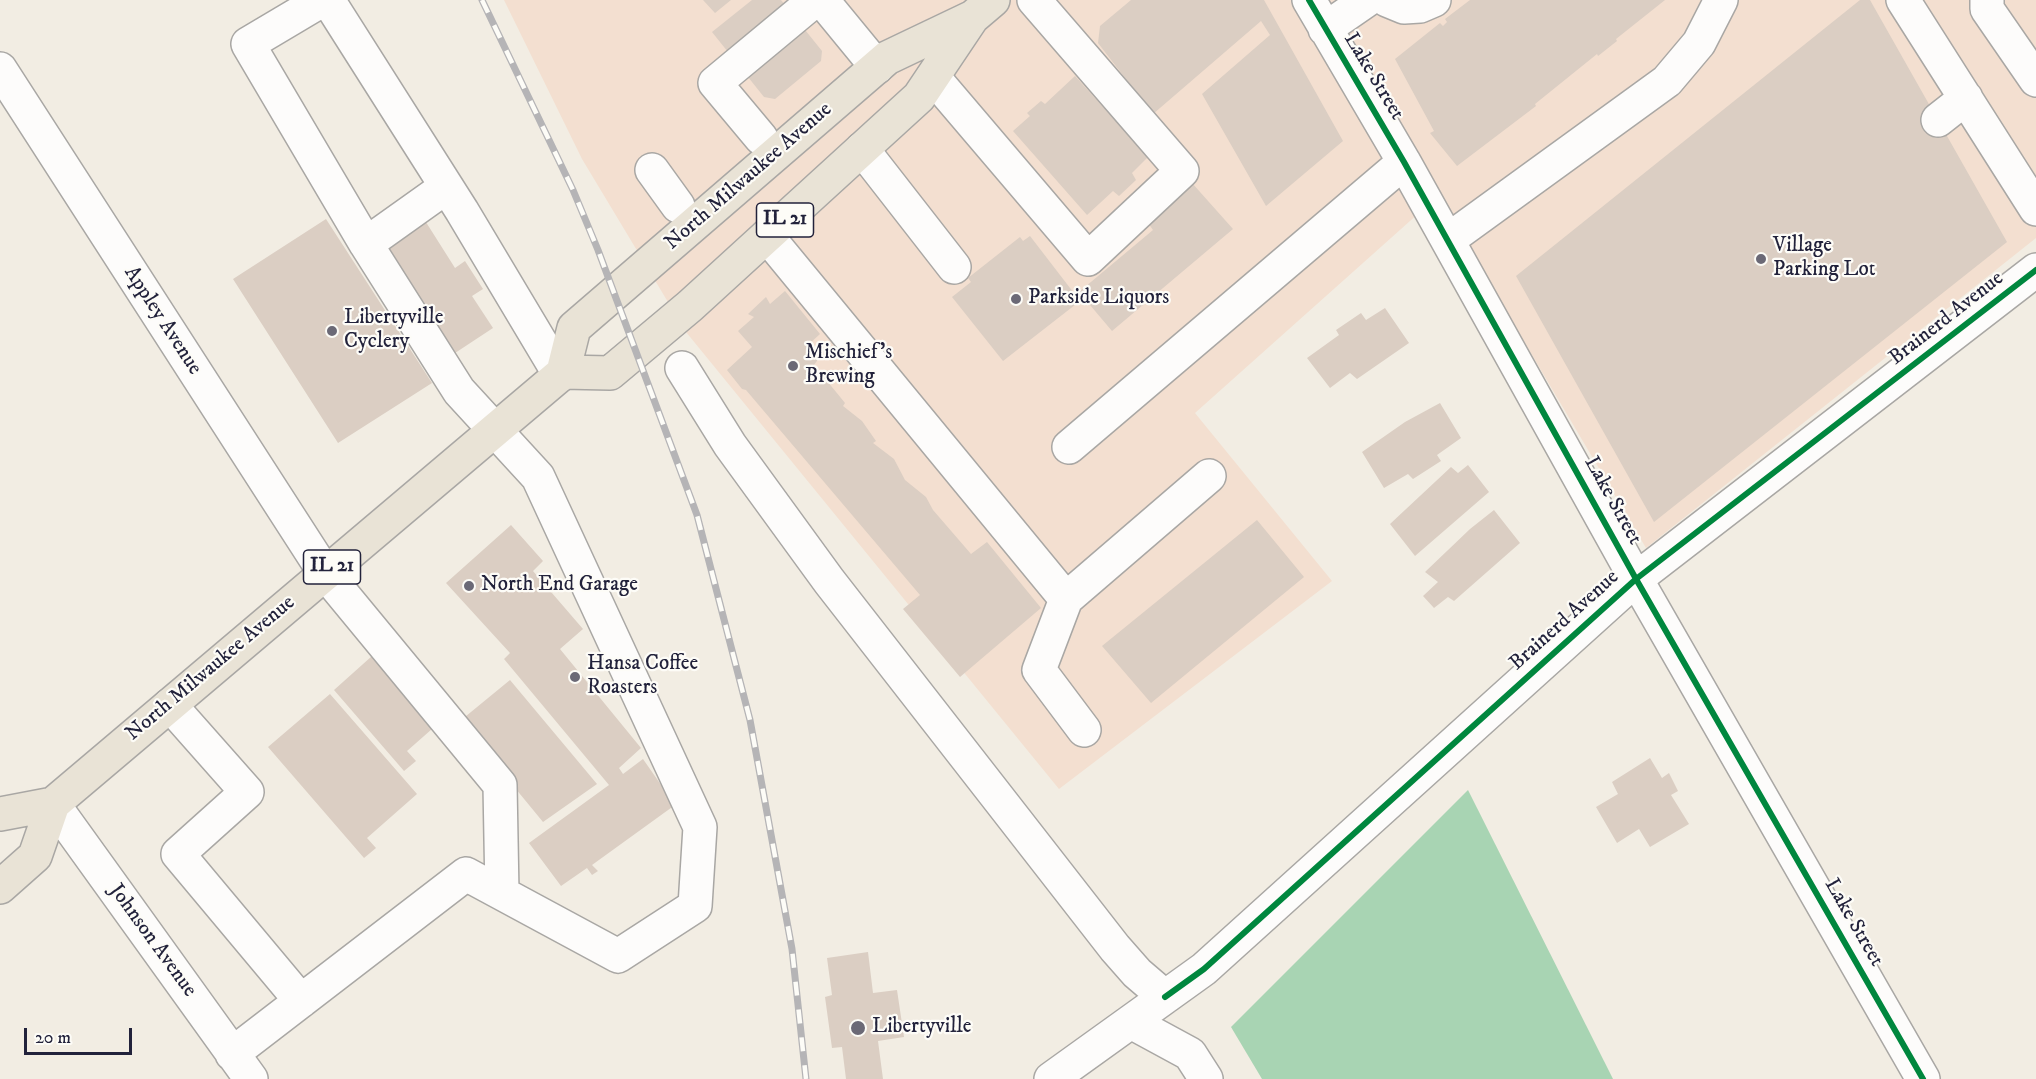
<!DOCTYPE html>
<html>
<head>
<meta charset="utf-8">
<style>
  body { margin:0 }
  #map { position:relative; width:2036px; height:1079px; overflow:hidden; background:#f2ede3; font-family:"IM FELL DW Pica",serif }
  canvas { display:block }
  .scale { position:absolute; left:24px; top:1028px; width:108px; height:27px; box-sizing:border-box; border:3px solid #22223b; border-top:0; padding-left:8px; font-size:18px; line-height:21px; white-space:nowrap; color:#22223b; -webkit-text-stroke:4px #fdfcf7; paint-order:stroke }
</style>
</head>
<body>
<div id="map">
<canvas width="2036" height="1079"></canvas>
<div class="scale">20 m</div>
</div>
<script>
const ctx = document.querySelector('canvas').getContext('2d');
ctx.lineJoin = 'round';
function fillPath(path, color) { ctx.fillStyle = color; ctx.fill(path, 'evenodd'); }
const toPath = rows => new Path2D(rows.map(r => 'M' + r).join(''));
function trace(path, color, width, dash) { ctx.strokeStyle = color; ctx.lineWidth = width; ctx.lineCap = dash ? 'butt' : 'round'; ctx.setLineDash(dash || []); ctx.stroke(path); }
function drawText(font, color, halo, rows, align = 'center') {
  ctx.font = font + ' "IM FELL DW Pica",serif'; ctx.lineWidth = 4.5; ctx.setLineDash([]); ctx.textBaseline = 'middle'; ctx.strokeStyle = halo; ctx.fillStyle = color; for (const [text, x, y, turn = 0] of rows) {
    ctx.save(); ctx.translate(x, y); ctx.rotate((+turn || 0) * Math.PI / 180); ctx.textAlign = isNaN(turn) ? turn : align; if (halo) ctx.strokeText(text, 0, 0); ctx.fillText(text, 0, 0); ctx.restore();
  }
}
fillPath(toPath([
  [504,0,2036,0,2036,238,1646,548,1438,196,1195,413,1332,581,1059,789,686,332,582,159]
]), '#f3dfd0');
fillPath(toPath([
  [1468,790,1613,1079,1262,1079,1231,1027]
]), '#a8d4b3');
fillPath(toPath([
  [703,0,731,0,715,13],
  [752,0,781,0,822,51,821,61,775,99,764,97,712,32],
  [1131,0,1264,0,1343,141,1266,206,1202,94,1270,35,1261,21,1153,114,1098,43,1100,26],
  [1470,0,1665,0,1616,39,1617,41,1598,56,1597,54,1535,104,1536,106,1457,166,1430,133,1434,131,1395,59,1440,23,1443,26,1447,22,1445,19],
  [1860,0,1870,0,2007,242,1654,522,1516,276],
  [1075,76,1148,157,1132,173,1136,180,1119,196,1113,191,1087,215,1013,131,1030,116,1027,113,1041,101,1045,104],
  [1192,183,1233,229,1112,331,1079,292,1153,230,1146,220],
  [326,219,432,383,338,443,233,279],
  [424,219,455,268,465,261,483,289,472,296,493,328,449,357,378,248],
  [1030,236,1080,301,1003,361,952,297,971,282,968,278,1020,237,1023,241],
  [785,291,820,334,808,345,819,358,814,365,845,403,843,406,862,421,876,441,873,443,894,459,905,480,926,497,933,510,971,554,987,542,1041,608,960,677,903,609,920,595,746,390,742,389,727,370,752,347,738,331,754,317,748,314,766,297,770,304],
  [1385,308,1409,343,1357,379,1350,373,1330,388,1307,358,1339,335,1336,330,1361,313,1366,320],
  [1440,403,1461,438,1437,455,1441,461,1413,479,1408,474,1384,488,1362,452,1405,422],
  [1468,465,1489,492,1415,556,1390,524,1451,467,1458,473],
  [1494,510,1520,543,1454,601,1448,597,1434,608,1423,596,1438,582,1425,572,1470,529],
  [1257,520,1304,577,1151,703,1102,646],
  [511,525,543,561,533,571,583,629,560,649,641,748,619,768,623,774,643,759,675,805,592,865,598,871,592,875,587,868,561,886,529,843,609,785,504,659,510,653,446,583],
  [372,656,430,723,428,725,432,729,407,751,416,761,404,771,334,690],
  [510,680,597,784,543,822,460,721],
  [330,694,417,794,367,838,376,848,364,858,268,747],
  [1650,758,1662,778,1669,773,1678,791,1671,795,1689,824,1650,847,1639,829,1617,843,1596,807,1618,794,1612,782],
  [868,952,873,993,897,990,904,1037,878,1041,883,1079,846,1079,842,1047,832,1048,825,997,832,995,827,958]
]), '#dbcec3');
const minor = toPath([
  [322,0,248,44,366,244],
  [328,0,462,211,560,375],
  [822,0,877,67],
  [1309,0,1404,162,1636,579,1923,1079],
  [1387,0,1404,7,1420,6,1434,0],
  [1903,0,2036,209],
  [1987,0,1987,9,2036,80],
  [1325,29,1367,0],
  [0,69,325,573,500,785,502,893],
  [933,77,1088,259,1182,171,1034,0],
  [1938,120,1966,98],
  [761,138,715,83,815,0],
  [862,149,954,267],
  [652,170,678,206],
  [767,236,1066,599,1039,670,1084,730],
  [1448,240,1667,81,1699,43,1721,0],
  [682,368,730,445,829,581,1115,948,1137,973,1165,997],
  [1069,447,1404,162],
  [1066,599,1209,476],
  [170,705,247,792,178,854,301,1001],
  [53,804,251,1079],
  [1131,1022,1190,1054,1206,1079],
  [232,1054,466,874,618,956,695,906,700,827,538,477,459,391,366,244,446,187],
  [1051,1079,1204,969,1636,579,2036,270]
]);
const major = toPath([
  [563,372,610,373,690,306,919,97,972,18],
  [0,814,53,804,560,375,563,372,574,328,887,58,973,17,993,0],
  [0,887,35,856,53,804]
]);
trace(minor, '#a9a7a4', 36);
trace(major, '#a9a7a4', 36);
trace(minor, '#fdfcfb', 33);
trace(major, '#e9e3d6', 33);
const rail = toPath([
  [482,0,573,190,598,250,697,515,750,720,792,949,806,1079]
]);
trace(rail, '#b5b4b6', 7);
trace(rail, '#fdfcf7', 4.5, [14]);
trace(toPath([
  [1309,0,1404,162,1636,579,1923,1079],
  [1165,997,1204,969,1636,579,2036,270]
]), '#00873e', 6);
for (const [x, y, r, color] of [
  [1761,259,6,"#6b6976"],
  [1016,299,6,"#6b6976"],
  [332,331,6,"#6b6976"],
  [793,366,6,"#6b6976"],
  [469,586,6,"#6b6976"],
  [575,677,6,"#6b6976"],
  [858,1028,8,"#6b6976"]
]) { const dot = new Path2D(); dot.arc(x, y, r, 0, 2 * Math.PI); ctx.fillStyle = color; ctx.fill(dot); trace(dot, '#fdfcf7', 2); }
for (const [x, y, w] of [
  [785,220,57],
  [332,567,57]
]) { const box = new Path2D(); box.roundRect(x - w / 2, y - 17, w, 34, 4.5); ctx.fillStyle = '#fdfcf7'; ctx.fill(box); trace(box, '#22223b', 1.5); }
drawText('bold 20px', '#22223b', null, [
  ["IL 21",785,220],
  ["IL 21",332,567]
]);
drawText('21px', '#22223b', '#fdfcf7', [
  ["Lake Street",1373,77,59],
  ["North Milwaukee Avenue",749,177,-41],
  ["Brainerd Avenue",1947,319,-38],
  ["Appley Avenue",162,321,57],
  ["Lake Street",1612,501,61],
  ["Brainerd Avenue",1565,621,-42],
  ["North Milwaukee Avenue",211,669,-40],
  ["Lake Street",1853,923,60],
  ["Johnson Avenue",152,941,54]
]);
drawText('21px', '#22223b', '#fdfcf7', [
  ["Village",1773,247],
  ["Parking Lot",1773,271],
  ["Parkside Liquors",1028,299],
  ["Libertyville",344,319],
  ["Cyclery",344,343],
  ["Mischief's",805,354],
  ["Brewing",805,378],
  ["North End Garage",481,586],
  ["Hansa Coffee",587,665],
  ["Roasters",587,689],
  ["Libertyville",872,1028]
], 'left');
</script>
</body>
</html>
